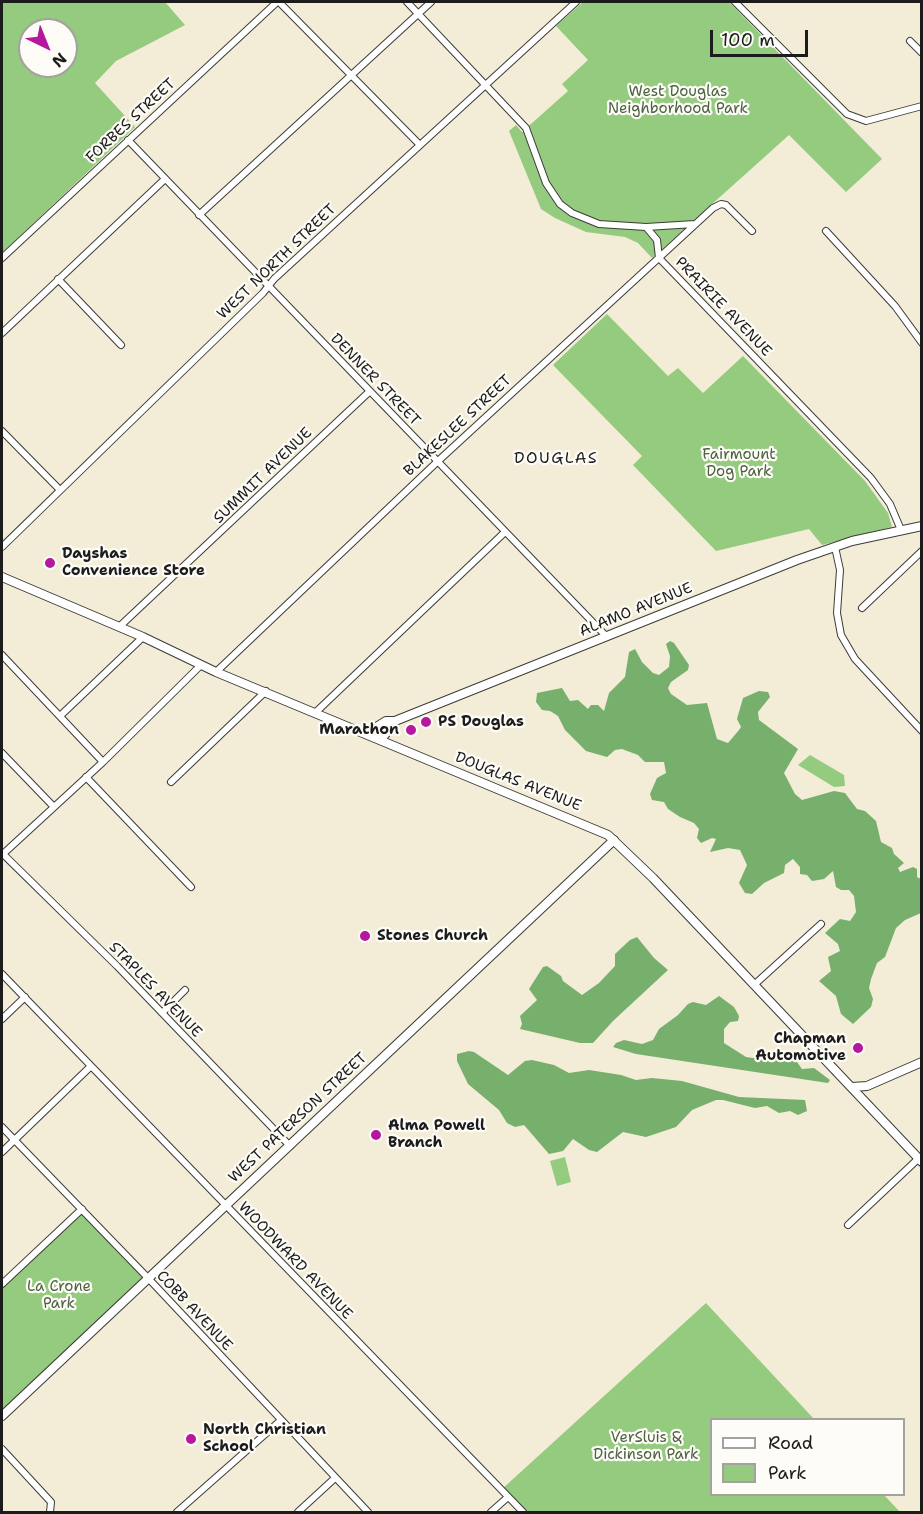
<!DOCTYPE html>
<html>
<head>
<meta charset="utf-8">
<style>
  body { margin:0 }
  #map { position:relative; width:923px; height:1514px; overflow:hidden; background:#f3ecd7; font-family:"Shantell Sans",sans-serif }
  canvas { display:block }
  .frame { position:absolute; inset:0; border:3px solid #1c1c1c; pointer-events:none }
  .legend { position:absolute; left:710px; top:1418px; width:195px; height:78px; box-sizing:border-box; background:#fdfcf7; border:2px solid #a3a29f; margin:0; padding:8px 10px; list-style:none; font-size:18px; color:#1c1c1c }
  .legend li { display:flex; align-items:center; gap:12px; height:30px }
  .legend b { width:30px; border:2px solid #a3a29f }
  .north { position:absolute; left:18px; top:18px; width:60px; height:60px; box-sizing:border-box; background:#fdfcf7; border:2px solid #a3a29f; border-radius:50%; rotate:137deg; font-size:16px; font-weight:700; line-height:24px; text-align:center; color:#1c1c1c }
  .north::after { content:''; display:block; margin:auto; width:21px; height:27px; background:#b5179e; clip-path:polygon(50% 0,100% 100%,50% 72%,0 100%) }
  .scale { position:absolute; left:710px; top:30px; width:98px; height:27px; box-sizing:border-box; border:3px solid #1c1c1c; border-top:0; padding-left:8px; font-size:18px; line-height:21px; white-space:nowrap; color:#1c1c1c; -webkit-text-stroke:4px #fdfcf7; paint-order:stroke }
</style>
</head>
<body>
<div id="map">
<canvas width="923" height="1514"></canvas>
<div class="frame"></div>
<ul class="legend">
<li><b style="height:8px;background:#fff"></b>Road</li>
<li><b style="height:16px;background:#94cb7e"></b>Park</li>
</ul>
<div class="north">N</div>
<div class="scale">100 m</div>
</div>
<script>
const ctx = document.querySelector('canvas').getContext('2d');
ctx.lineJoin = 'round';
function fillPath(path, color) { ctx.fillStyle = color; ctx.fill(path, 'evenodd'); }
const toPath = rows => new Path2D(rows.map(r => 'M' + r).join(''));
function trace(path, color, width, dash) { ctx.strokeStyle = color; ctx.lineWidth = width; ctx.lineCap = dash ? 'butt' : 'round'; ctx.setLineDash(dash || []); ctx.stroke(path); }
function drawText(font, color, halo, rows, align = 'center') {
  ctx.font = font + ' "Shantell Sans",sans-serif'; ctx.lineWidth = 4.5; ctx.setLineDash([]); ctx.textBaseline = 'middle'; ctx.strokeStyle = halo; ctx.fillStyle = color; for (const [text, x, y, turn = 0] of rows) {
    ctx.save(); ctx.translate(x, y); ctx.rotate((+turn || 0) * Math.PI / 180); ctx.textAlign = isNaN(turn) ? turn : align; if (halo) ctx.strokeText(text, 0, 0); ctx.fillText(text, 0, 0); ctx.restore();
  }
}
fillPath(toPath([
  [2,2,165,2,185,25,116,61,95,83,135,127,2,253],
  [30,30,66,30,66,66,30,66],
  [583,2,729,2,882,159,846,192,789,135,652,258,638,243,625,237,586,232,555,218,541,209,509,131,516,125,522,132,568,91,562,84,588,60,556,26],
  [607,314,668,376,678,368,703,393,743,356,865,481,888,513,892,527,822,545,809,529,716,551,633,465,642,456,553,365],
  [810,755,844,775,845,786,834,787,798,765],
  [565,1157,571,1182,557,1186,550,1161],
  [82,1209,148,1278,2,1416,2,1284],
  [706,1303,814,1419,712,1420,712,1494,884,1495,900,1512,523,1512,501,1490]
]), '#94cb7e');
fillPath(toPath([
  [670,641,674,643,689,665,688,670,671,682,668,688,671,694,687,705,707,703,717,739,728,743,739,730,741,727,737,719,743,698,759,691,768,692,770,697,758,712,759,720,798,749,784,773,795,794,802,800,834,791,845,793,857,809,865,811,876,821,881,842,892,848,894,854,904,863,898,868,900,872,913,867,917,869,917,877,921,879,921,913,905,920,896,928,885,957,877,963,871,979,869,988,873,999,871,1007,853,1024,841,1014,836,996,819,981,831,971,828,957,840,951,838,944,825,933,840,919,850,921,856,912,854,896,849,890,841,890,836,887,833,871,824,879,812,881,807,875,800,874,800,867,793,859,785,865,784,873,764,883,752,894,745,893,739,883,747,865,740,850,728,848,710,852,716,839,712,838,701,843,697,838,699,829,694,823,680,817,668,809,664,802,652,800,650,794,657,778,666,773,664,762,645,762,638,755,622,749,615,750,607,757,586,751,565,730,558,716,550,711,542,710,536,702,537,693,562,688,570,701,578,700,588,709,591,705,598,705,604,711,609,693,625,677,629,652,635,649,642,662,653,673,659,675,669,667,670,656,666,644],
  [637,937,654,958,668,970,613,1021,593,1043,580,1043,520,1029,522,1024,520,1016,537,1000,529,989,543,967,547,966,561,976,563,981,582,995,599,983,615,966,615,954,630,940],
  [719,996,734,1007,739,1016,738,1021,730,1022,724,1029,724,1043,746,1057,753,1058,767,1051,780,1056,786,1053,792,1055,802,1069,814,1068,830,1080,828,1083,636,1054,613,1047,616,1043,624,1040,642,1044,653,1040,659,1029,678,1015,688,1004,693,1002,706,1005],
  [469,1051,474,1052,508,1075,525,1061,532,1060,554,1065,569,1073,589,1070,621,1075,636,1080,652,1078,682,1081,739,1097,805,1100,807,1111,798,1115,790,1111,779,1113,767,1106,755,1108,723,1100,716,1100,692,1110,676,1127,646,1137,623,1132,597,1152,589,1150,573,1139,563,1151,549,1154,524,1125,515,1127,507,1123,499,1110,468,1084,457,1061,457,1054]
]), '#77af6d');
const minor = toPath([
  [279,2,419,144],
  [407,2,526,128,546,183,560,204,572,213,599,224,646,227,657,240,659,258,871,478,890,504,901,530],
  [735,2,847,114,866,121,922,106],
  [910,41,922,53],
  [128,140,606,636],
  [199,215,431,2],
  [646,227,695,224],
  [826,231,895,306,922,343],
  [2,258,277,2],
  [58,279,121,345],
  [2,333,165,179],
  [2,431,60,490],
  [2,547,263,293,274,279,576,2],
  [835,547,840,570,837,613,841,635,855,659,922,731],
  [862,608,922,551],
  [119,627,370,391],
  [2,655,103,762],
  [216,672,437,462,713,208,721,204,726,205,752,231],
  [316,712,505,532],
  [60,716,143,637],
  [2,753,54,807],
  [86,777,191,887],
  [171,782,266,691],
  [2,853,117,966,290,1146],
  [3,854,103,762,201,665],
  [2,974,523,1512],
  [754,985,821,924],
  [162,1013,185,990],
  [2,1019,25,997],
  [2,1127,148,1278,368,1512],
  [2,1152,90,1067],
  [848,1225,919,1158],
  [2,1284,82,1209],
  [2,1449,51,1502,50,1512],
  [177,1512,280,1421],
  [298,1512,335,1478],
  [491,1512,508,1497]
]);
const tertiary = toPath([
  [367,733,386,721,395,721,797,560,852,541,922,526],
  [381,740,395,721],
  [852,1087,867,1086,922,1062],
  [2,1416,614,840]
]);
const secondary = toPath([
  [2,577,143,637,216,672,608,835,653,878,922,1162]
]);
trace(minor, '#3c3b38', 8);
trace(tertiary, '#3c3b38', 10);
trace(secondary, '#3c3b38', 10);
trace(minor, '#fff', 6);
trace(tertiary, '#fff', 8);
trace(secondary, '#fff', 8);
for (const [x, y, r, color] of [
  [50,563,6,"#b5179e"],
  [426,722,6,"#b5179e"],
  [411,730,6,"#b5179e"],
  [365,936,6,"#b5179e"],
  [858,1048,6,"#b5179e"],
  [376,1135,6,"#b5179e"],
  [191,1439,6,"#b5179e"]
]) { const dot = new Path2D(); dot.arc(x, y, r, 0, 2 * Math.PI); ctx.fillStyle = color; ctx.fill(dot); trace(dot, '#fdfcf7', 2); }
drawText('15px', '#4c6243', '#fdfcf7', [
  ["West Douglas",678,92],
  ["Neighborhood Park",678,109],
  ["Fairmount",739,455],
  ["Dog Park",739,472],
  ["La Crone",59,1287],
  ["Park",59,1304],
  ["VerSluis &",646,1438],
  ["Dickinson Park",646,1455]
]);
drawText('15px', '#1c1c1c', '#fdfcf7', [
  ["FORBES STREET",131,121,-43],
  ["WEST NORTH STREET",277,262,-44],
  ["PRAIRIE AVENUE",723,307,46],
  ["DENNER STREET",375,380,46],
  ["BLAKESLEE STREET",458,426,-43],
  ["SUMMIT AVENUE",263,476,-44],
  ["ALAMO AVENUE",636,610,-22],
  ["DOUGLAS AVENUE",518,782,22],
  ["STAPLES AVENUE",155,990,46],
  ["WEST PATERSON STREET",298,1118,-43],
  ["WOODWARD AVENUE",295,1261,46],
  ["COBB AVENUE",194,1311,47]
]);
drawText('bold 15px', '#1c1c1c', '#fdfcf7', [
  ["Dayshas",62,554],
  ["Convenience Store",62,571],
  ["PS Douglas",438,722],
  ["Marathon",399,730,"right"],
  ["Stones Church",377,936],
  ["Chapman",846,1039,"right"],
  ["Automotive",846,1056,"right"],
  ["Alma Powell",388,1126],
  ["Branch",388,1143],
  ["North Christian",203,1430],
  ["School",203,1447]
], 'left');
ctx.letterSpacing = '1.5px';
drawText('16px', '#1c1c1c', '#fdfcf7', [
  ["DOUGLAS",556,459]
]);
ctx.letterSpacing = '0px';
</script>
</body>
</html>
